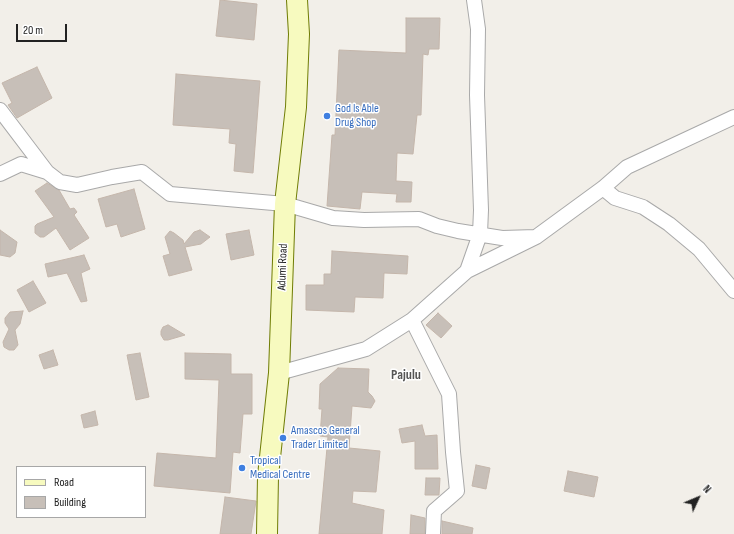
<!DOCTYPE html>
<html>
<head>
<meta charset="utf-8">
<style>
  body { margin:0 }
  #map { position:relative; width:734px; height:534px; overflow:hidden; background:#f2efe9; font-family:"Sofia Sans Condensed",sans-serif }
  canvas { display:block }
  .legend { position:absolute; left:16px; top:466px; width:130px; height:52px; box-sizing:border-box; background:#fff; border:1px solid #a7a7a7; margin:0; padding:5px 7px; list-style:none; font-size:12px; color:#222 }
  .legend li { display:flex; align-items:center; gap:8px; height:20px }
  .legend b { width:20px; border:1px solid #a7a7a7 }
  .north { position:absolute; left:678px; top:478px; width:40px; height:40px; -webkit-text-stroke:3px #fff; paint-order:stroke; rotate:46deg; font-size:11px; font-weight:700; line-height:16px; text-align:center; color:#222 }
  .north::after { content:''; display:block; margin:auto; width:14px; height:18px; background:#222; clip-path:polygon(50% 0,100% 100%,50% 72%,0 100%) }
  .scale { position:absolute; left:16px; top:24px; width:51px; height:18px; box-sizing:border-box; border:2px solid #222; border-top:0; padding-left:5px; font-size:12px; line-height:14px; white-space:nowrap; color:#222; -webkit-text-stroke:3px #fff; paint-order:stroke }
</style>
</head>
<body>
<div id="map">
<canvas width="734" height="534"></canvas>
<ul class="legend">
<li><b style="height:5px;background:#f7fabf"></b>Road</li>
<li><b style="height:11px;background:#c7bfb8"></b>Building</li>
</ul>
<div class="north">N</div>
<div class="scale">20 m</div>
</div>
<script>
const ctx = document.querySelector('canvas').getContext('2d');
ctx.lineJoin = 'round';
function fillPath(path, color) { ctx.fillStyle = color; ctx.fill(path, 'evenodd'); }
const toPath = rows => new Path2D(rows.map(r => 'M' + r).join(''));
function trace(path, color, width, dash) { ctx.strokeStyle = color; ctx.lineWidth = width; ctx.lineCap = dash ? 'butt' : 'round'; ctx.setLineDash(dash || []); ctx.stroke(path); }
function drawText(font, color, halo, rows, align = 'center') {
  ctx.font = font + ' "Sofia Sans Condensed",sans-serif'; ctx.lineWidth = 3; ctx.setLineDash([]); ctx.textBaseline = 'middle'; ctx.strokeStyle = halo; ctx.fillStyle = color; for (const [text, x, y, turn = 0] of rows) {
    ctx.save(); ctx.translate(x, y); ctx.rotate((+turn || 0) * Math.PI / 180); ctx.textAlign = isNaN(turn) ? turn : align; if (halo) ctx.strokeText(text, 0, 0); ctx.fillText(text, 0, 0); ctx.restore();
  }
}
const building = toPath([
  [220,0,257,4,254,40,216,36,220,0],
  [406,18,440,18,439,49,429,49,428,55,423,54,421,115,417,115,413,154,397,153,396,181,412,182,411,202,396,202,397,194,362,192,360,209,327,206,332,135,335,135,339,50,406,53,406,18],
  [37,67,52,98,17,118,8,105,12,103,2,83,37,67],
  [176,74,260,81,253,173,234,171,236,144,229,143,230,129,173,125,176,74],
  [47,183,59,190,70,209,74,208,77,212,74,215,89,238,70,250,56,228,44,237,40,237,35,233,35,226,37,224,54,217,35,191,47,183],
  [134,189,145,229,121,237,117,224,106,227,98,199,134,189],
  [0,230,17,242,15,253,10,257,0,255,0,230],
  [200,230,210,237,201,244,185,247,192,270,169,276,163,256,170,254,165,237,170,231,174,233,183,240,184,244,194,232,200,230],
  [249,230,254,255,231,260,226,234,249,230],
  [332,251,408,256,407,274,384,273,383,298,355,297,354,312,306,310,306,285,324,285,324,274,331,274,332,251],
  [84,255,90,269,81,273,87,301,81,302,67,273,48,277,45,264,84,255],
  [33,281,46,303,29,312,17,290,33,281],
  [23,311,20,324,15,330,18,345,14,350,9,350,4,347,3,342,9,329,5,323,5,318,10,312,23,311],
  [438,313,452,326,441,338,426,325,438,313],
  [168,325,170,326,185,335,168,340,164,340,161,335,161,331,163,327,168,325],
  [53,350,58,365,44,369,39,355,53,350],
  [140,353,149,397,136,400,127,355,140,353],
  [185,353,231,354,231,374,252,374,252,414,243,414,240,453,233,452,230,493,154,486,157,453,216,458,219,380,185,379,185,353],
  [338,368,369,369,368,392,372,396,375,401,371,408,352,406,349,448,380,451,376,492,353,491,352,503,384,510,382,534,319,534,328,437,320,436,322,409,319,409,320,384,338,368],
  [95,411,98,425,84,428,81,415,95,411],
  [422,425,425,436,437,435,438,469,415,469,415,441,402,443,399,429,422,425],
  [476,465,490,468,486,489,472,486,476,465],
  [568,471,598,477,594,497,564,491,568,471],
  [426,478,440,478,439,495,425,495,426,478],
  [225,497,256,501,251,534,220,534,225,497],
  [411,515,425,518,425,534,410,534,411,515],
  [442,521,473,528,472,534,442,534,442,521]
]);
fillPath(building, '#c7bfb8');
trace(building, '#c4b6ab', 1);
const street = toPath([
  [0,110,47,172,60,182,77,185,112,177,142,172,170,194,285,204,333,218,364,220,419,219,437,226,458,231,502,238,536,237],
  [0,174,21,164,47,172],
  [603,188,615,198,643,207,669,224,699,249,734,291],
  [467,271,480,234,481,210,477,95,478,29,474,0],
  [412,320,449,394,453,452,457,491,434,511,433,534],
  [279,373,366,349,412,320,467,271,536,237,603,188,627,167,734,117]
]);
const secondary = toPath([
  [267,534,268,476,279,373,285,204,296,107,299,34,297,0]
]);
trace(street, '#a9a9a9', 16);
trace(secondary, '#707d05', 22);
trace(street, '#fff', 14);
trace(secondary, '#f7fabf', 20);
for (const [x, y, r, color] of [
  [327,116,4,"#3f7fe0"],
  [283,438,4,"#3f7fe0"],
  [242,468,4,"#3f7fe0"]
]) { const dot = new Path2D(); dot.arc(x, y, r, 0, 2 * Math.PI); ctx.fillStyle = color; ctx.fill(dot); trace(dot, '#fff', 1.5); }
drawText('12px', '#366cbe', '#fff', [
  ["God Is Able",335,109],
  ["Drug Shop",335,123],
  ["Amascos General",291,431],
  ["Trader Limited",291,445],
  ["Tropical",250,461],
  ["Medical Centre",250,475]
], 'left');
drawText('12px', '#222', '#fff', [
  ["Adumi Road",283,267,-88]
]);
drawText('bold 14px', '#555', '#fff', [
  ["Pajulu",406,375]
]);
</script>
</body>
</html>
